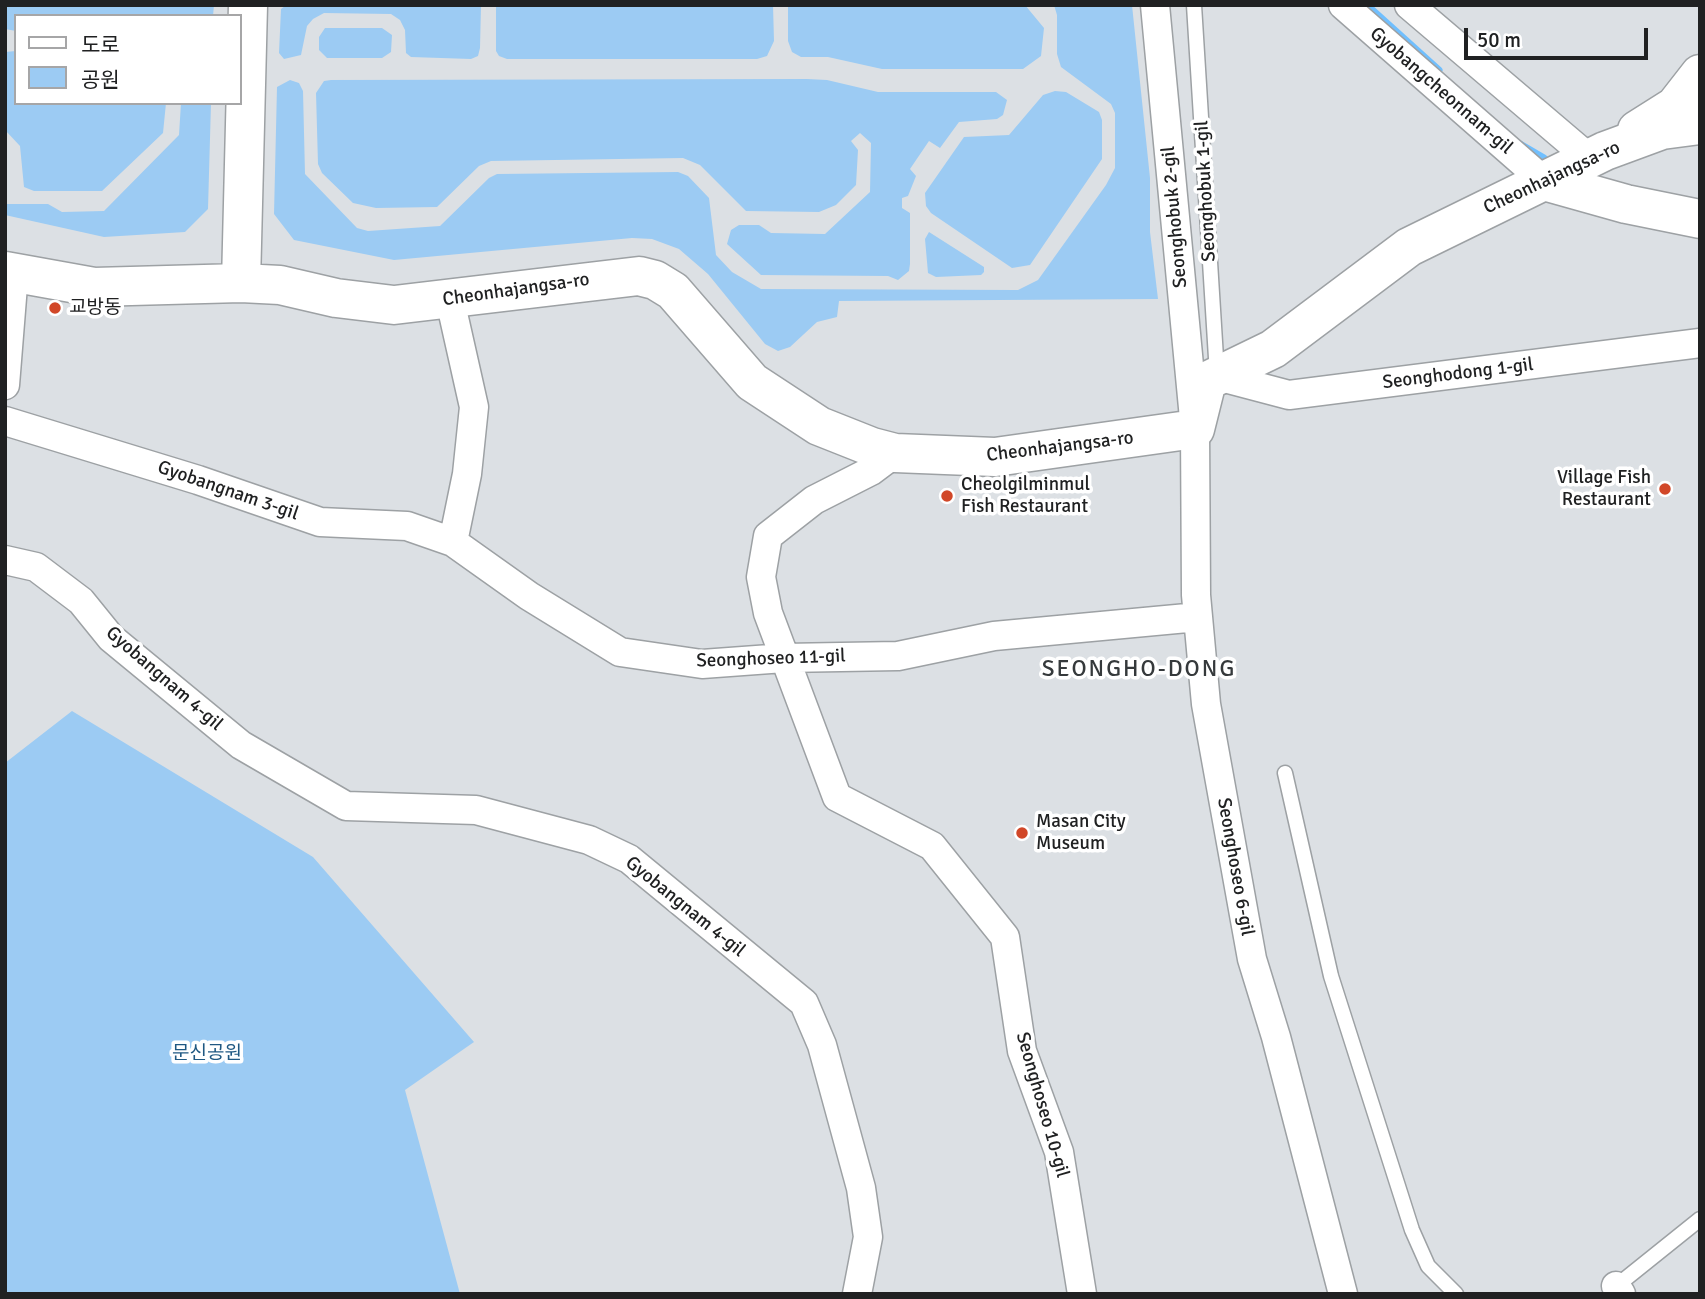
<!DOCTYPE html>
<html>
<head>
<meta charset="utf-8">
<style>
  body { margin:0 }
  #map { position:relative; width:1705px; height:1299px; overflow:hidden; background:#dce0e4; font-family:Signika,"Noto Sans KR",sans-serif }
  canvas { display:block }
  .frame { position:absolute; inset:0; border:7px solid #202122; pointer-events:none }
  .legend { position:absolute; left:14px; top:14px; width:228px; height:91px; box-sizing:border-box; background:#fff; border:2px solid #a6a6a7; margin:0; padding:9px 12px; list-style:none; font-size:21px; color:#202122 }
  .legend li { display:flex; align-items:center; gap:14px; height:35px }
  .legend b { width:35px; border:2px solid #a6a6a7 }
  .scale { position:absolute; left:1464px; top:28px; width:184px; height:32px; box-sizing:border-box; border:4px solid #202122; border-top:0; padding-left:9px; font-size:21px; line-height:24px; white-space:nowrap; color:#202122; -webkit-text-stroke:5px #fff; paint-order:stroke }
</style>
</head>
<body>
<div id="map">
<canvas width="1705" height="1299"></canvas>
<div class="frame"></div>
<ul class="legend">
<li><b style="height:9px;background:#fff"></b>도로</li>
<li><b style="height:19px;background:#9ccbf3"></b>공원</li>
</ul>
<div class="scale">50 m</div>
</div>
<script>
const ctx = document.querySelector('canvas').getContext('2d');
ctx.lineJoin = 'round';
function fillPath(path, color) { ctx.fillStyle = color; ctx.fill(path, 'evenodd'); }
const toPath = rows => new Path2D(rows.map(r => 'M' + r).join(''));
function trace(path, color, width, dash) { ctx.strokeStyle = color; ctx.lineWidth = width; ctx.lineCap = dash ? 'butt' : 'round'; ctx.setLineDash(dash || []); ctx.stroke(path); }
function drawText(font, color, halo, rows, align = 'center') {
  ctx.font = font + ' Signika,"Noto Sans KR",sans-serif'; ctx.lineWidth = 7; ctx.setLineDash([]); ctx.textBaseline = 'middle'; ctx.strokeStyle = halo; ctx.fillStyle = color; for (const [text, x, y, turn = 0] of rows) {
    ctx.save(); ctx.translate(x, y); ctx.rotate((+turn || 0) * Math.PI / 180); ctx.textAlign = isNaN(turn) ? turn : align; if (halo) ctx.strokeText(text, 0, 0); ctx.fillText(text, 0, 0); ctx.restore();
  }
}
fillPath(toPath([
  [5,5,214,5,213,16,16,16,16,31,5,29],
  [481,5,480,48,478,56,471,59,411,57,406,53,405,30,400,20,391,14,324,13,313,19,307,26,301,55,284,59,279,53,281,9,285,6],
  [496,5,773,5,774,41,767,56,757,59,507,59,499,56,496,51],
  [788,5,1025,5,1044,28,1041,56,1023,69,882,69,828,57,801,57,792,52,788,41],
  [1054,5,1132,5,1150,178,1150,232,1158,299,839,301,837,317,817,322,790,347,778,351,765,344,708,274,679,249,652,239,632,238,394,260,294,240,274,214,277,87,290,80,299,83,303,91,305,174,357,228,368,231,440,226,489,178,497,174,678,172,688,176,709,198,716,255,732,272,761,289,1018,290,1038,280,1106,185,1115,168,1115,113,1111,104,1061,67,1057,54,1057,15],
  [325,28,382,28,392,35,391,52,382,58,327,58,319,50,319,37],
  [16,51,16,103,166,103,163,133,102,191,34,191,24,187,20,146,5,130,5,52],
  [807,79,827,80,878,92,996,92,1007,100,1003,115,997,119,959,122,940,148,929,141,910,169,916,176,908,196,902,198,902,208,910,213,910,264,909,271,898,280,888,276,761,275,727,244,731,230,739,225,759,225,771,233,825,234,870,192,871,143,860,133,851,141,858,150,856,185,836,205,819,212,746,211,700,165,683,158,491,161,479,166,437,207,376,208,353,203,322,173,318,164,316,93,324,81,331,80],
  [1055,91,1066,92,1099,112,1102,120,1102,159,1030,265,1012,268,931,213,926,206,925,193,964,137,1009,135,1043,95],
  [181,103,211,103,208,209,185,232,104,237,5,215,5,204,48,204,62,212,104,211,179,135],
  [929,232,984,267,984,272,981,275,936,277,928,273,925,239],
  [72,711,313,857,474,1042,405,1090,460,1294,5,1294,5,763]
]), '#9ccbf3');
trace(toPath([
  [1367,5,1439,70],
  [1520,144,1544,158]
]), '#70bffe', 7);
const lane = toPath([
  [1194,5,1217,374],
  [1285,773,1331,976,1412,1230,1428,1266,1456,1294],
  [1614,1288,1700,1219]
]);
const street = toPath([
  [1155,5,1195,429,1196,595,1206,704,1252,959,1276,1037,1343,1294],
  [1343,5,1544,181],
  [1409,5,1590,159],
  [450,300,474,407,467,474,453,542],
  [1217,376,1289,395,1700,343],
  [5,385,14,273],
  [5,421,198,480,320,522,407,526,453,542,529,596,620,652,702,664,784,658,898,656,994,636,1198,617],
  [895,453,871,471,814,500,768,536,761,577,768,613,837,797,932,846,1005,937,1022,1051,1059,1152,1082,1294],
  [5,560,36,567,81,601,111,638,241,745,346,806,476,810,589,840,629,859,804,1003,822,1045,861,1188,868,1237,857,1294],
  [1616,1286,1621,1294]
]);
const secondary = toPath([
  [1637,130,1675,106,1700,74],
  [1544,181,1626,204,1700,219],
  [5,271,94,287,241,283,280,285,336,298,394,305,639,276,655,280,673,291,752,382,819,426,872,447,895,453,995,457,1195,429,1207,381,1273,349,1409,247,1605,151,1662,130,1700,125],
  [241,283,248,5]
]);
trace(lane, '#9da1a4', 17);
trace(street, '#9da1a4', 31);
trace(secondary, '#9da1a4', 41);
trace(lane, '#fff', 14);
trace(street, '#fff', 28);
trace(secondary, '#fff', 38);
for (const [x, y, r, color] of [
  [55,308,7,"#d14728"],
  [1665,489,7,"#d14728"],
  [947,496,7,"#d14728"],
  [1022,833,7,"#d14728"]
]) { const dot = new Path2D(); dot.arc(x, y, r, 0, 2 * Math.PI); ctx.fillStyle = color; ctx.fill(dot); trace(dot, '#fff', 2.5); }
drawText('19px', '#202122', '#fff', [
  ["Gyobangcheonnam-gil",1441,91,41],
  ["Cheonhajangsa-ro",1552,178,-25],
  ["Seonghobuk 1-gil",1206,191,-93],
  ["Seonghobuk 2-gil",1175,217,-95],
  ["Cheonhajangsa-ro",516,290,-8],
  ["Seonghodong 1-gil",1458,374,-7],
  ["Cheonhajangsa-ro",1060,447,-7],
  ["Gyobangnam 3-gil",228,491,19],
  ["Seonghoseo 11-gil",771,659,-2],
  ["Gyobangnam 4-gil",164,679,41],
  ["Seonghoseo 6-gil",1235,867,80],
  ["Gyobangnam 4-gil",685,907,39],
  ["Seonghoseo 10-gil",1042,1105,74]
]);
drawText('19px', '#202122', '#fff', [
  ["교방동",69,308],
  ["Village Fish",1651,478,"right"],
  ["Restaurant",1651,500,"right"],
  ["Cheolgilminmul",961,485],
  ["Fish Restaurant",961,507],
  ["Masan City",1036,822],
  ["Museum",1036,844]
], 'left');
drawText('19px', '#1f5882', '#fff', [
  ["문신공원",207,1054]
]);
ctx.letterSpacing = '2px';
drawText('23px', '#35393b', '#fff', [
  ["SEONGHO-DONG",1139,670]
]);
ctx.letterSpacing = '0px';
</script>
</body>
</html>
